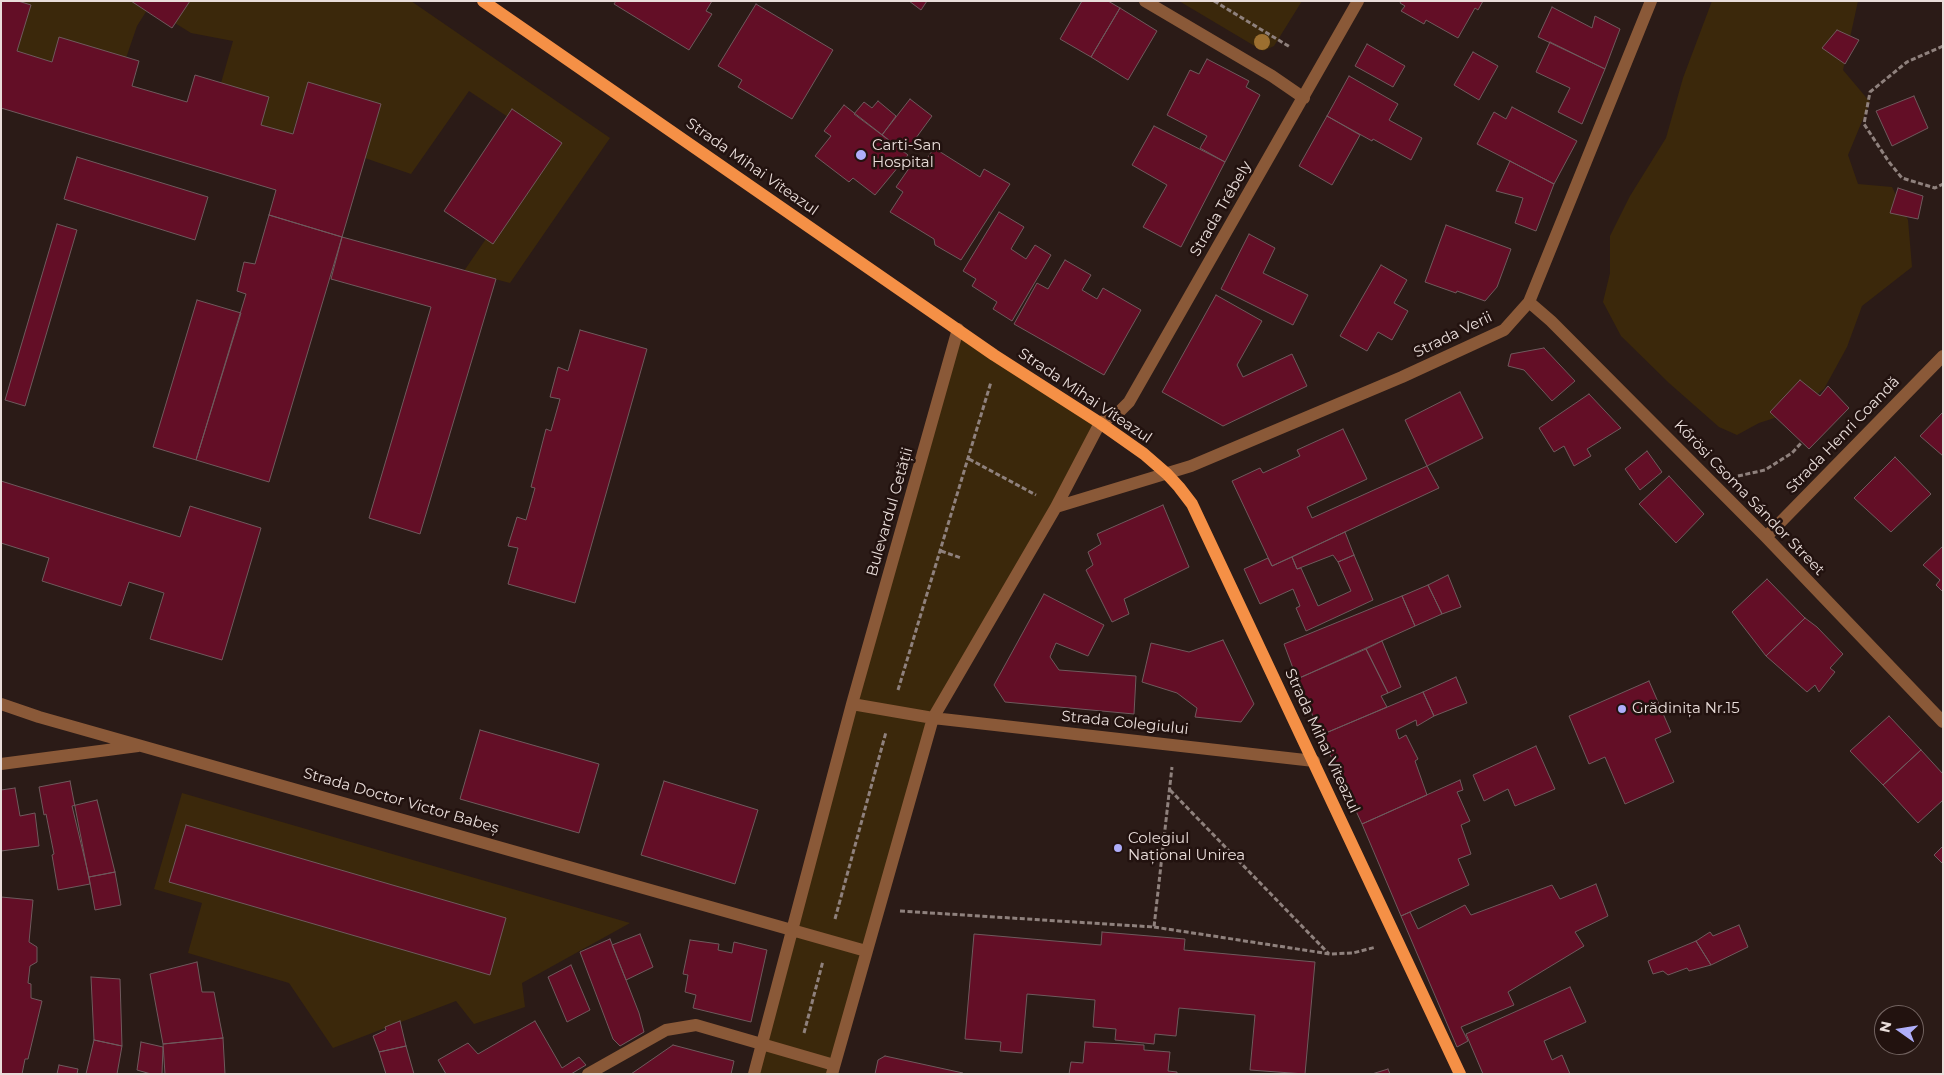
<!DOCTYPE html>
<html>
<head>
<meta charset="utf-8">
<style>
  body { margin:0 }
  #map { position:relative; width:1944px; height:1075px; overflow:hidden; background:#2b1b17; font-family:Montserrat,sans-serif }
  canvas { display:block }
  .frame { position:absolute; inset:0; border:2px solid #e9ddda; pointer-events:none }
  .north { position:absolute; left:1874px; top:1005px; width:50px; height:50px; box-sizing:border-box; background:#22120f; border:1px solid #726360; border-radius:50%; rotate:283deg; font-size:14px; font-weight:700; line-height:20px; text-align:center; color:#e9ddda }
  .north::after { content:''; display:block; margin:auto; width:18px; height:22px; background:#afaefa; clip-path:polygon(50% 0,100% 100%,50% 72%,0 100%) }
</style>
</head>
<body>
<div id="map">
<canvas width="1944" height="1075"></canvas>
<div class="frame"></div>
<div class="north">N</div>
</div>
<script>
const ctx = document.querySelector('canvas').getContext('2d');
ctx.lineJoin = 'round';
function fillPath(path, color) { ctx.fillStyle = color; ctx.fill(path, 'evenodd'); }
const toPath = rows => new Path2D(rows.map(r => 'M' + r).join(''));
function trace(path, color, width, dash) { ctx.strokeStyle = color; ctx.lineWidth = width; ctx.lineCap = dash ? 'butt' : 'round'; ctx.setLineDash(dash || []); ctx.stroke(path); }
function drawText(font, color, halo, rows, align = 'center') {
  ctx.font = font + ' Montserrat,sans-serif'; ctx.lineWidth = 5; ctx.setLineDash([]); ctx.textBaseline = 'middle'; ctx.strokeStyle = halo; ctx.fillStyle = color; for (const [text, x, y, turn = 0] of rows) {
    ctx.save(); ctx.translate(x, y); ctx.rotate((+turn || 0) * Math.PI / 180); ctx.textAlign = isNaN(turn) ? turn : align; if (halo) ctx.strokeText(text, 0, 0); ctx.fillText(text, 0, 0); ctx.restore();
  }
}
fillPath(toPath([
  [18,1,411,1,610,138,510,283,464,271,550,145,469,91,411,174,365,158,381,104,308,82,292,135,261,125,221,83,233,41,191,33,149,7,137,26,126,58,59,38,52,62,17,51],
  [1179,1,1302,1,1274,46,1263,51],
  [1712,1,1858,1,1843,70,1870,102,1848,155,1858,184,1892,187,1908,220,1912,267,1862,306,1847,347,1824,389,1793,412,1759,423,1737,435,1719,427,1669,383,1621,336,1603,302,1610,273,1610,236,1630,196,1666,138,1683,78],
  [958,329,1100,423,933,718,832,1074,754,1074],
  [182,793,630,923,522,983,525,1007,474,1024,456,1001,333,1048,289,983,188,953,202,903,154,889]
]), '#3b280b');
const building = toPath([
  [1,1,18,1,31,5,17,51,52,62,59,37,139,61,132,86,187,102,195,75,269,97,261,125,293,134,308,82,381,104,342,237,269,215,276,190,1,108,1,1],
  [131,1,190,1,172,28,131,1],
  [616,1,712,1,706,11,712,14,689,50,614,4,616,1],
  [909,1,927,1,921,10,909,1],
  [1082,1,1108,1,1120,8,1091,57,1060,39,1082,1],
  [1401,1,1483,1,1478,10,1475,8,1458,38,1426,20,1424,24,1401,11,1405,6,1400,3,1401,1],
  [756,4,833,50,792,119,738,87,742,80,718,66,756,4],
  [1552,7,1592,28,1595,16,1620,29,1605,69,1538,37,1552,7],
  [1120,8,1157,31,1128,80,1091,57,1120,8],
  [1837,30,1859,40,1845,64,1822,48,1837,30],
  [1550,42,1605,69,1582,124,1558,112,1570,88,1536,72,1550,42],
  [1367,44,1405,66,1393,87,1355,66,1367,44],
  [1473,52,1498,66,1479,100,1454,85,1473,52],
  [1207,59,1249,81,1246,87,1260,95,1225,162,1200,148,1207,136,1167,115,1190,70,1199,74,1207,59],
  [1349,76,1398,104,1389,120,1422,138,1411,160,1373,139,1372,141,1327,116,1349,76],
  [1914,96,1928,128,1892,146,1876,111,1914,96],
  [910,99,932,116,905,153,882,135,910,99],
  [878,101,896,116,882,135,854,114,864,102,872,108,878,101],
  [844,105,908,155,875,195,853,178,849,182,815,156,831,136,824,131,844,105],
  [1512,107,1577,141,1554,184,1477,144,1494,112,1506,119,1512,107],
  [512,109,562,143,493,244,444,211,512,109],
  [1327,116,1360,135,1332,185,1299,166,1327,116],
  [1154,126,1225,162,1181,247,1143,227,1167,185,1132,165,1154,126],
  [934,148,980,177,984,169,1010,184,961,260,935,245,934,239,890,212,903,192,896,187,912,164,920,169,934,148],
  [77,157,208,197,195,240,64,199,77,157],
  [1510,161,1554,184,1536,231,1515,223,1523,198,1496,191,1510,161],
  [1898,188,1923,196,1918,219,1890,213,1898,188],
  [999,212,1024,227,1011,249,1026,259,1035,245,1051,255,1012,321,993,309,997,302,972,286,976,279,963,271,999,212],
  [269,215,342,237,269,482,196,460,246,294,237,291,244,262,255,264,269,215],
  [57,224,77,230,25,406,5,400,57,224],
  [1446,225,1511,249,1497,287,1485,301,1457,291,1456,293,1425,282,1446,225],
  [1249,234,1275,248,1263,273,1308,295,1293,325,1221,289,1249,234],
  [342,237,496,279,420,534,369,518,431,307,331,279,342,237],
  [1065,260,1091,275,1082,290,1097,299,1103,288,1141,310,1104,375,1014,324,1037,283,1048,289,1065,260],
  [1381,265,1407,280,1394,303,1408,311,1392,340,1378,332,1367,351,1340,336,1381,265],
  [1216,295,1262,321,1237,365,1243,377,1292,354,1307,386,1223,426,1162,392,1216,295],
  [197,300,241,313,196,460,153,447,197,300],
  [580,330,647,349,575,603,508,584,518,548,508,546,517,517,526,520,535,488,531,487,546,429,551,431,560,399,550,397,558,367,568,371,580,330],
  [1544,348,1575,381,1552,401,1524,370,1508,366,1511,354,1544,348],
  [1800,380,1820,396,1828,386,1849,408,1809,449,1770,412,1800,380],
  [1460,392,1483,438,1427,466,1405,420,1460,392],
  [1589,394,1621,428,1587,449,1591,456,1574,466,1564,446,1554,452,1539,428,1589,394],
  [1943,412,1943,456,1920,436,1943,412],
  [1343,429,1367,479,1307,507,1312,518,1427,466,1439,488,1272,566,1232,481,1260,468,1263,473,1300,456,1297,450,1343,429],
  [1647,451,1662,472,1640,490,1625,469,1647,451],
  [1895,457,1931,494,1891,532,1854,498,1895,457],
  [1669,476,1704,514,1676,543,1639,504,1669,476],
  [1,481,180,537,190,506,261,528,222,660,150,639,164,593,129,582,121,606,42,581,49,558,1,543,1,481],
  [1163,505,1189,567,1124,599,1129,614,1112,622,1086,570,1093,565,1088,552,1101,544,1097,534,1163,505],
  [1345,532,1354,555,1338,562,1333,555,1297,569,1292,557,1345,532],
  [1943,546,1943,592,1936,585,1940,580,1923,565,1943,546],
  [1354,555,1373,600,1306,631,1296,608,1300,606,1293,589,1260,604,1244,569,1268,558,1272,566,1292,557,1297,569,1301,568,1318,606,1351,591,1338,562,1354,555],
  [1448,575,1461,607,1442,614,1428,585,1448,575],
  [1767,579,1805,618,1766,656,1732,612,1767,579],
  [1428,585,1442,614,1415,626,1402,596,1428,585],
  [1044,594,1104,625,1088,656,1056,643,1050,657,1059,670,1136,676,1134,714,1005,702,994,685,1044,594],
  [1402,596,1415,626,1297,679,1284,644,1402,596],
  [1805,618,1817,627,1843,654,1830,668,1835,672,1819,692,1815,685,1807,692,1766,656,1805,618],
  [1223,640,1254,704,1241,722,1195,717,1197,708,1177,693,1142,682,1151,643,1189,652,1223,640],
  [1382,641,1401,687,1388,693,1366,649,1382,641],
  [1366,649,1388,693,1381,696,1387,707,1321,735,1297,679,1366,649],
  [1456,677,1467,703,1434,716,1423,692,1456,677],
  [1649,681,1671,732,1655,739,1674,782,1625,804,1605,757,1589,764,1569,716,1649,681],
  [1423,692,1434,716,1417,726,1416,720,1396,730,1399,739,1406,735,1418,759,1415,761,1427,795,1362,824,1321,735,1423,692],
  [1889,716,1921,750,1883,785,1850,751,1889,716],
  [480,730,599,764,579,833,460,799,480,730],
  [1536,746,1555,789,1515,806,1508,789,1484,801,1473,775,1536,746],
  [1921,750,1943,774,1943,800,1918,823,1883,785,1921,750],
  [1460,780,1463,790,1457,792,1470,821,1461,825,1471,854,1458,859,1469,885,1401,916,1362,824,1460,780],
  [70,781,90,884,58,890,52,855,54,854,46,814,44,815,39,787,70,781],
  [664,781,758,810,735,884,641,855,664,781],
  [15,788,20,816,35,813,39,846,1,851,1,790,15,788],
  [97,800,115,872,89,877,72,806,97,800],
  [186,825,506,918,490,975,169,882,186,825],
  [1943,846,1943,864,1934,855,1943,846],
  [115,872,121,905,95,910,89,877,115,872],
  [1596,884,1608,916,1575,932,1584,946,1508,992,1514,1005,1461,1027,1468,1041,1457,1047,1401,916,1410,912,1418,929,1465,905,1471,915,1552,885,1560,899,1596,884],
  [1,897,33,900,29,942,37,947,37,962,30,966,28,983,31,984,31,998,42,1001,28,1059,25,1059,22,1074,1,1074,1,897],
  [1739,925,1748,947,1711,965,1696,941,1710,932,1713,936,1739,925],
  [1102,932,1185,939,1184,950,1315,962,1305,1074,1250,1070,1255,1015,1179,1008,1176,1036,1155,1034,1154,1044,1115,1040,1116,1029,1093,1027,1095,1000,1027,994,1022,1053,1000,1051,1001,1042,965,1039,974,934,1101,945,1102,932],
  [640,934,653,967,626,980,612,945,640,934],
  [610,939,639,1013,644,1032,620,1046,613,1039,580,952,610,939],
  [690,940,719,944,718,950,732,953,734,942,767,950,751,1022,693,1008,696,995,685,992,688,975,683,974,690,940],
  [1696,941,1711,965,1689,971,1687,968,1668,975,1663,971,1653,974,1648,961,1696,941],
  [197,962,202,992,214,992,223,1038,163,1044,150,974,197,962],
  [571,965,590,1010,567,1022,548,977,571,965],
  [91,977,120,979,122,1046,94,1040,91,977],
  [1570,987,1586,1022,1544,1041,1552,1060,1562,1055,1570,1074,1483,1074,1466,1034,1570,987],
  [400,1021,406,1046,379,1052,373,1036,386,1030,385,1027,400,1021],
  [535,1021,562,1068,579,1057,586,1065,571,1074,446,1074,438,1060,468,1043,478,1054,535,1021],
  [223,1038,225,1074,165,1074,163,1044,223,1038],
  [94,1040,122,1046,117,1074,86,1074,94,1040],
  [141,1042,163,1047,162,1074,151,1074,137,1070,141,1042],
  [1085,1042,1144,1045,1144,1050,1170,1052,1168,1071,1177,1072,1177,1074,1069,1074,1071,1062,1083,1063,1085,1042],
  [673,1045,734,1061,731,1074,631,1074,673,1045],
  [406,1046,414,1074,386,1074,379,1052,406,1046],
  [885,1056,963,1073,962,1074,875,1074,878,1060,885,1056],
  [59,1065,78,1069,77,1074,57,1074,59,1065],
  [1388,1069,1390,1074,1372,1074,1388,1069]
]);
fillPath(building, '#630e26');
trace(building, '#6f5a5d', 1);
trace(toPath([
  [1214,1,1290,47],
  [1943,46,1907,62,1870,92,1864,124,1889,162,1902,178,1935,188,1943,184],
  [969,459,1036,495],
  [1738,476,1765,470,1792,453,1802,442],
  [941,551,961,558],
  [898,690,991,382],
  [1170,790,1329,954],
  [900,911,1154,927,1172,767],
  [835,919,886,732],
  [1154,927,1330,954,1353,953,1376,947],
  [804,1033,823,961]
]), '#8f817d', 3, [5, 2.5]);
trace(toPath([
  [1145,1,1272,76,1304,98],
  [1529,302,1551,321,1766,537,1943,722],
  [1056,507,1191,466,1402,377,1504,330,1529,302,1651,1],
  [1766,537,1943,356],
  [1,704,39,717,866,951],
  [852,704,933,718,1314,761],
  [1,764,138,746],
  [588,1074,666,1030,696,1025,834,1065],
  [754,1074,852,704,958,329],
  [832,1074,933,718,1056,507,1100,423,1119,412,1129,402,1358,1]
]), '#8a5938', 12);
trace(toPath([
  [483,1,994,355,1100,423,1144,454,1167,474,1179,487,1192,504,1460,1074]
]), '#f59046', 12);
ctx.fillStyle = '#9c6f30';
for (const [x, y] of [
  [1262,42]
]) { ctx.beginPath(); ctx.arc(x, y, 8, 0, 2 * Math.PI); ctx.fill(); }
for (const [x, y, r, color] of [
  [861,155,6,"#afaefa"],
  [1622,709,5,"#afaefa"],
  [1118,848,5,"#afaefa"]
]) { const dot = new Path2D(); dot.arc(x, y, r, 0, 2 * Math.PI); ctx.fillStyle = color; ctx.fill(dot); trace(dot, '#22120f', 2); }
drawText('15px', '#e9ddda', '#22120f', [
  ["Carti-San",872,146],
  ["Hospital",872,163],
  ["Grădinița Nr.15",1632,709],
  ["Colegiul",1128,839],
  ["Național Unirea",1128,856]
], 'left');
drawText('15px', '#e9ddda', '#22120f', [
  ["Strada Mihai Viteazul",752,167,35],
  ["Strada Trébely",1221,209,-60],
  ["Strada Verii",1453,335,-26],
  ["Strada Mihai Viteazul",1085,396,34],
  ["Strada Henri Coandă",1843,435,-46],
  ["Kőrösi Csoma Sándor Street",1749,498,46],
  ["Bulevardul Cetății",890,512,-74],
  ["Strada Colegiului",1125,723,6],
  ["Strada Mihai Viteazul",1322,741,65],
  ["Strada Doctor Victor Babeș",401,801,16]
]);
</script>
</body>
</html>
